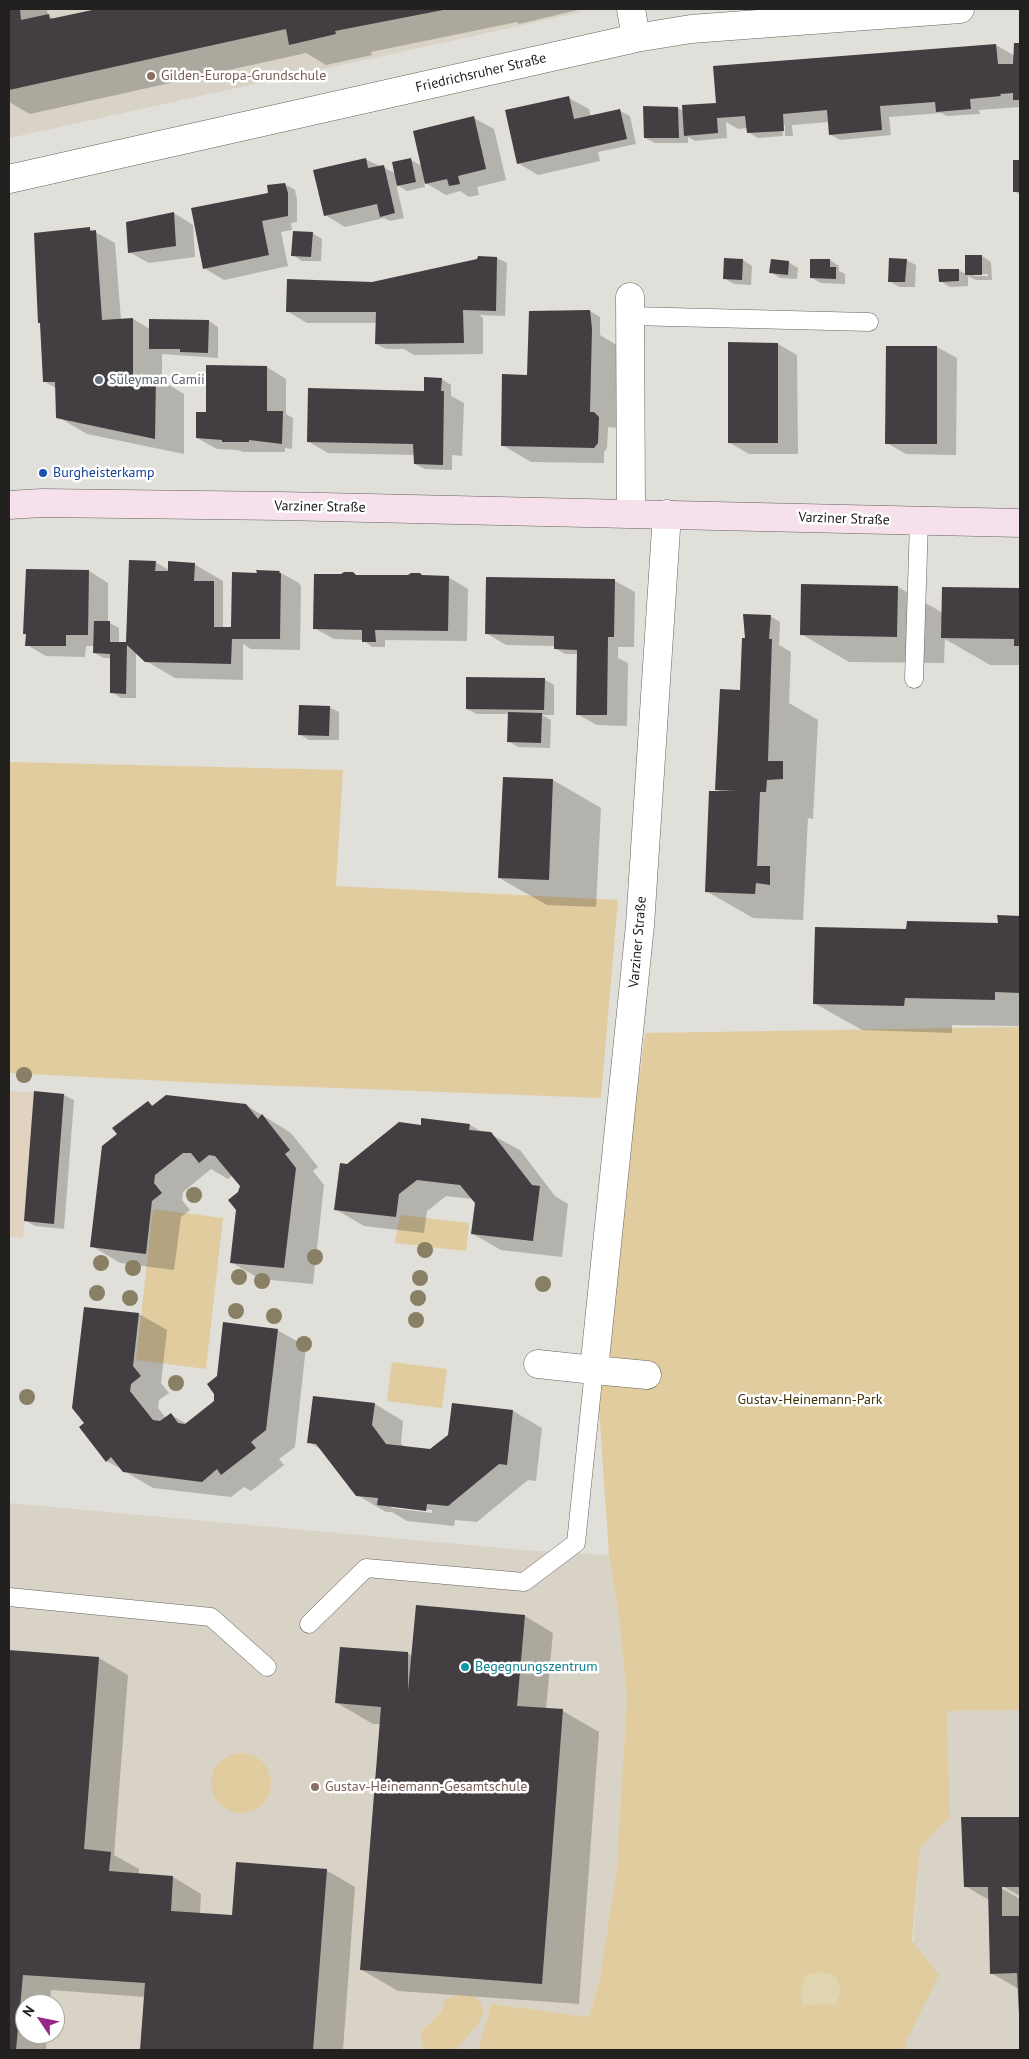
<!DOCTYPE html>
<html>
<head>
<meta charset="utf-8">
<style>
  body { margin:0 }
  #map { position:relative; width:1029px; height:2059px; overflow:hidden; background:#e1dfd9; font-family:"PT Sans",sans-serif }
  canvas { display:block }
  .frame { position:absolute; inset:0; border:10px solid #22211f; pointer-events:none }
  .north { position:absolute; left:15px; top:1994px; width:50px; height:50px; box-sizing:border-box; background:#fff; border:1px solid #a7a6a5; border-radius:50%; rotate:304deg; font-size:14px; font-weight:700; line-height:20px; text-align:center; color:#22211f }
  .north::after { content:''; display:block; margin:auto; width:18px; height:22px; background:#962786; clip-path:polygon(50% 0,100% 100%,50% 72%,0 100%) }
</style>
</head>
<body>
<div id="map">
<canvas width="1029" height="2059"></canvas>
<div class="frame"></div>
<div class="north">N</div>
</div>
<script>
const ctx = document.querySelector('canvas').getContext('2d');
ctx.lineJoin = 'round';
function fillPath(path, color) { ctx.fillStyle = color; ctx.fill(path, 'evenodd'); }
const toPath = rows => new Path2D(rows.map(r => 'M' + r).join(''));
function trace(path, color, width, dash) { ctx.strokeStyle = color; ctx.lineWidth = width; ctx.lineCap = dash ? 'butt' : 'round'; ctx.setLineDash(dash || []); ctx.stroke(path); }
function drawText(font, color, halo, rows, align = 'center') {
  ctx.font = font + ' "PT Sans",sans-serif'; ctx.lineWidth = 5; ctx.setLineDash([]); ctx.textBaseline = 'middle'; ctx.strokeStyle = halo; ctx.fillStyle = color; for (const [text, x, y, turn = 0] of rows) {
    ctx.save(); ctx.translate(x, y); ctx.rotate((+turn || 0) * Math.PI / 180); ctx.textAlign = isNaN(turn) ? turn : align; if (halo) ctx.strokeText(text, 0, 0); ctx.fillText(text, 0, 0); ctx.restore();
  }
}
fillPath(toPath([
  [9,1091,64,1094,54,1224,25,1221,23,1238,9,1237]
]), '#e1d3c0');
fillPath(toPath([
  [9,9,583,9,578,13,9,138],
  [9,1503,524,1550,609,1555,619,1618,627,1697,616,1876,599,1982,589,2017,491,2004,478,2050,9,2050],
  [25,2004,55,2004,55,2034,25,2034],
  [1020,1710,1020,2050,905,2050,920,1849,941,1825,950,1818,947,1711]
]), '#d8d3c6');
fillPath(toPath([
  [9,762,343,770,336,886,618,900,601,1098,206,1083,9,1073],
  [1020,1027,1020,1710,947,1711,950,1818,941,1825,920,1849,912,1941,939,1975,906,2042,905,2050,478,2050,491,2004,589,2017,599,1982,616,1876,627,1697,619,1618,609,1555,598,1394,645,1033],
  [153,1209,223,1218,206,1369,136,1360],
  [400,1215,469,1223,466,1251,395,1243],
  [392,1362,447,1369,442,1408,387,1401],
  '211 1783a30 30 0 1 1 60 0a30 30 0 1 1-60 0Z',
  [456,1995,474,1996,480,2002,484,2012,477,2025,456,2050,425,2050,422,2043,421,2032,442,2011,443,2004,446,2000]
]), '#e0cc9e');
fillPath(toPath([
  [816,1972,832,1974,837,1978,841,1991,835,2006,824,2004,803,2006,801,1990,805,1977,809,1974]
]), '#dfd6b1');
fillPath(toPath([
  [9,9,47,9,48,16,55,19,102,9,577,9,577,10,519,24,517,22,371,52,372,55,326,65,306,53,30,114,9,102],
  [996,45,1015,56,1015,45,1020,45,1020,107,979,110,980,114,947,116,941,113,889,117,891,135,840,140,830,134,829,122,792,125,793,136,785,136,785,125,782,125,783,136,758,138,748,132,747,128,738,129,726,122,727,138,695,141,688,137,688,143,655,143,645,138,678,108,683,111,717,105],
  [569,98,589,109,591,117,620,111,630,116,636,144,598,152,600,161,538,175,518,163],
  [474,118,494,129,506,180,477,187,479,195,469,197,460,191,446,195,424,182,425,187,407,191,396,184,404,218,390,221,384,218,345,227,325,215,365,159,395,173,411,160,422,166],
  [1014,161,1020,161,1020,195,1014,191],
  [285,184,295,190,297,200,297,222,291,223,292,230,281,232,288,266,224,280,204,268,268,194],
  [174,213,193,225,195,257,149,263,129,252],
  [90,229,115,243,121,320,133,319,150,329,209,321,218,327,218,358,162,354,162,381,184,394,184,454,87,434,58,417,57,389,44,381,41,324,39,323],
  [312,233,322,239,321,261,302,261,293,255],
  [982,256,991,262,992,280,976,280,968,276,968,286,950,287,940,281,958,270,966,274],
  [974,274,988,274,988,276,974,276],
  [479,257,497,258,507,263,505,316,479,315,483,318,483,354,414,355,404,349,386,349,376,344,377,323,307,323,287,311,288,281,377,282,478,260],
  [743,260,752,266,751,285,734,284,724,278],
  [830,260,839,266,839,271,845,274,845,284,821,283,812,278],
  [906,260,916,265,915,287,899,287,889,281],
  [788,262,798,268,797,279,780,278,771,272],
  [590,311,600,317,600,335,620,347,618,428,608,427,607,448,604,452,604,463,531,462,502,445,528,376,530,312],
  [778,344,797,355,798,454,749,454,730,443],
  [887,347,937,347,957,358,956,455,906,454,887,443],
  [267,367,286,379,286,414,293,418,292,449,285,448,285,452,243,452,238,450,217,449,197,438,207,413],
  [442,379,451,385,451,396,464,403,462,456,452,455,452,470,425,469,415,464,415,455,328,453,309,442,426,392],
  [155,562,169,570,194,564,223,581,223,628,232,628,258,574,279,572,299,583,301,586,300,650,251,649,243,644,243,680,175,678,146,661,136,652,136,698,121,698,112,692,111,658,104,658,94,653,94,646,86,646,85,657,46,656,27,645,27,635,24,634,89,571,108,583,108,622,119,628,119,643,126,643],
  [357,576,448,577,468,589,467,641,385,640,385,647,372,647,363,640,334,639,314,628],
  [615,581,635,592,634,647,618,647,618,658,628,663,627,726,597,725,577,714,579,654,565,654,555,648,555,646,506,645,486,633],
  [898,587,943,613,944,588,1020,590,1020,665,990,665,945,639,944,663,849,662,801,634],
  [770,616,780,622,779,645,791,652,789,703,818,720,813,819,808,818,803,920,753,918,706,891,722,792,716,789,745,691,749,639],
  [544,679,554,685,554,715,542,715,551,720,550,748,518,747,508,741,509,714,477,714,467,709],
  [329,707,339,712,339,740,309,740,299,734],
  [504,778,553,780,601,808,596,907,547,905,499,878],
  [999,916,1020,917,1020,1026,952,1025,952,1033,862,1030,814,1003,907,930,999,925],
  [64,1095,74,1100,64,1229,35,1226,26,1221],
  [148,1102,154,1106,246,1105,291,1133,318,1167,313,1171,324,1185,313,1284,260,1279,231,1262,241,1185,233,1175,228,1179,211,1169,183,1192,182,1200,190,1210,181,1217,174,1270,120,1263,92,1246,119,1134],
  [470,1125,484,1133,490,1134,520,1150,555,1196,568,1204,562,1257,501,1250,473,1234,476,1203,473,1199,446,1196,427,1211,424,1233,364,1226,335,1209,348,1166,422,1126],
  [139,1314,167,1330,161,1383,169,1393,159,1400,158,1408,166,1418,171,1415,187,1424,215,1401,277,1330,306,1346,295,1447,279,1459,284,1465,251,1491,244,1487,231,1497,153,1488,107,1461,86,1424],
  [375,1404,403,1421,401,1443,404,1447,430,1450,450,1435,453,1405,513,1411,542,1428,536,1481,528,1480,477,1522,455,1520,454,1526,407,1521,392,1512,386,1512,357,1495,322,1450,309,1442],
  [389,1505,432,1510,432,1513,392,1508],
  [525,1616,553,1633,546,1709,563,1711,599,1732,579,2004,398,1991,362,1970,381,1724,373,1724,337,1703,408,1653,412,1656],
  [9,1651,99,1658,128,1675,114,1855,139,1869,139,1874,173,1877,201,1894,200,1914,234,1916,326,1870,355,1887,343,2050,142,2050,145,1997,51,1990,50,2004,25,2004,25,2034,47,2034,46,2050,9,2050],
  [963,1818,1020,1818,1020,1896,997,1883,996,1885,1020,1899,1020,2014,1019,1989,991,1973,989,1900,965,1886]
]), '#0003');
fillPath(toPath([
  [9,9,20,9,21,20,49,14,50,19,97,9,443,10,335,31,336,34,289,45,286,29,9,90],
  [1014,43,1020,43,1020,100,1013,100,1013,93,1000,94,1001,96,970,99,971,109,936,112,935,102,880,106,882,130,829,135,827,110,783,114,784,131,747,133,745,116,717,118,718,133,684,136,682,105,716,103,713,66,996,44,998,64,1013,64],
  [569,96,574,119,620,109,627,139,517,164,505,110],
  [643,106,678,107,679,138,644,138],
  [474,116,486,169,458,176,460,184,449,186,447,179,425,184,413,131],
  [366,158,368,168,384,165,395,213,380,217,377,204,324,216,313,170],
  [411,158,416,182,397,186,392,162],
  [1013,160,1020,160,1020,192,1013,192],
  [285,183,288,193,288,216,262,221,269,255,203,269,191,208,268,193,267,185],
  [174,212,176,246,128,253,126,222],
  [90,227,90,231,96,230,102,320,133,318,133,378,156,376,155,439,56,418,55,382,43,382,40,323,38,323,34,233],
  [293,231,313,232,311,257,291,256],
  [965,255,982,255,982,275,965,275],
  [478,256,497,257,496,311,463,310,464,343,375,344,376,312,286,312,287,279,372,282,477,259],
  [724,258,743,259,742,280,723,279],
  [889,258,907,259,905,282,888,282],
  [771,259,789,261,788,275,769,273],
  [810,259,830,259,830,267,836,267,836,279,810,278],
  [938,269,959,269,959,281,939,282],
  [590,310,592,329,590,412,594,412,599,417,598,443,594,448,501,446,502,374,527,375,529,311],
  [149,319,209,320,208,353,180,352,180,349,149,349],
  [728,342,778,343,778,443,728,443],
  [886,346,937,346,937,444,885,444],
  [206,365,267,366,267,411,283,411,282,444,249,440,249,442,222,442,222,440,196,438,196,412,206,412],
  [424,377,442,378,441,391,444,391,443,465,414,464,413,444,307,442,308,388,424,391],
  [129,560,156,561,155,571,168,571,168,561,195,563,194,581,214,581,214,627,231,627,232,572,257,573,256,570,280,571,279,573,281,573,280,639,232,639,231,664,145,662,127,645,126,694,110,693,110,654,93,653,94,621,110,621,110,642,126,642],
  [26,569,89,570,88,635,66,635,66,646,25,646,26,634,23,634],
  [344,572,353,572,356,575,408,575,411,573,420,573,422,575,449,576,448,631,375,630,376,642,362,642,362,630,313,629,314,574,341,574],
  [486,577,615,579,614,637,608,637,607,715,576,715,577,650,554,649,554,636,485,634],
  [801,584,898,586,897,637,800,635],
  [942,587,1020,588,1020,646,1014,646,1014,639,941,638],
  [743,614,771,615,769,639,772,639,768,761,783,761,783,779,767,780,766,792,760,792,757,866,770,866,770,885,756,883,755,894,705,892,709,791,737,791,715,790,720,689,740,690,742,638,745,638],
  [466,677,545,678,544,710,466,709],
  [299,705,330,706,329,736,298,735],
  [508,712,542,713,541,743,507,742],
  [503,777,553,779,549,880,498,878],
  [997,915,1020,916,1020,993,995,992,995,1000,905,998,904,1006,813,1004,815,927,906,929,907,921,998,923],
  [34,1091,64,1094,54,1224,24,1221],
  [166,1095,246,1104,258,1119,262,1114,290,1150,285,1154,296,1168,284,1268,230,1263,236,1210,228,1200,238,1192,240,1186,215,1156,209,1155,199,1163,191,1153,183,1153,155,1175,154,1183,162,1193,152,1201,146,1254,90,1247,102,1146,117,1134,112,1128,148,1101,152,1106],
  [421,1118,470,1124,469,1130,491,1132,532,1185,540,1186,533,1241,471,1234,475,1203,460,1185,417,1180,399,1194,396,1217,334,1210,340,1163,347,1164,399,1122,421,1125],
  [84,1307,139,1313,133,1366,141,1376,131,1384,130,1391,153,1420,160,1421,171,1413,178,1423,185,1424,214,1401,214,1394,207,1384,217,1376,223,1322,278,1329,266,1430,251,1442,256,1448,221,1475,217,1469,202,1482,123,1472,111,1457,106,1462,79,1427,84,1423,72,1408],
  [313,1396,375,1403,372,1425,386,1444,430,1449,448,1435,452,1403,513,1410,507,1465,499,1464,448,1506,427,1504,426,1511,377,1505,378,1498,356,1496,316,1444,307,1443],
  [416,1605,525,1615,517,1706,563,1709,542,1984,360,1970,381,1707,335,1703,340,1647,408,1652,408,1691],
  [9,1650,99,1657,84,1849,111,1852,109,1871,173,1876,171,1911,232,1915,236,1862,327,1869,313,2050,140,2050,145,1983,23,1975,16,2050,9,2050],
  [961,1817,1020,1817,1020,1887,1002,1887,1002,1916,1020,1916,1020,2014,1019,2014,1017,1973,990,1974,988,1887,964,1887]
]), '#423e41');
const lane = toPath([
  [630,316,869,322],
  [914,679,919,521],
  [9,1597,211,1617,267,1667],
  [309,1624,366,1568,524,1582,576,1543,594,1370]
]);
const street = toPath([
  [631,9,636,38],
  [9,179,636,38,691,29,960,9],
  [630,297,631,513],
  [538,1364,594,1370,640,925,667,514],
  [594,1370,647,1375]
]);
const secondary = toPath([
  [9,505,42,503,281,506,1020,523]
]);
trace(lane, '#65635d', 19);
trace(street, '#65635d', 29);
trace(secondary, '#65635d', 29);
trace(lane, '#fff', 18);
trace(street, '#fff', 28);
trace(secondary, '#f5e0eb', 28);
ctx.fillStyle = '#887f64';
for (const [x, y] of [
  [24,1075],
  [194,1195],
  [425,1250],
  [315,1257],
  [101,1263],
  [133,1268],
  [239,1277],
  [420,1278],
  [262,1281],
  [543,1284],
  [97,1293],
  [130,1298],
  [418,1298],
  [236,1311],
  [274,1316],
  [416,1320],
  [304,1344],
  [176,1383],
  [27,1397]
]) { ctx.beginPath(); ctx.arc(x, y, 8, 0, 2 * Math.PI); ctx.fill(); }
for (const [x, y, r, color] of [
  [151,76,5,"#8d6e63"],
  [99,380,5,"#6b7280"],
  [43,473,5,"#1a4fb4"],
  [465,1667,5,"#0f9aa8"],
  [315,1787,5,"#8d6e63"]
]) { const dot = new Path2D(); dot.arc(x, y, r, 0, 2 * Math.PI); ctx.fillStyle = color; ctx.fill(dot); trace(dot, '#fff', 2); }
drawText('14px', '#22211f', '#fff', [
  ["Friedrichsruher Straße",481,73,-13],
  ["Varziner Straße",320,507,1],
  ["Varziner Straße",844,519,2],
  ["Varziner Straße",638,942,-85]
]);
drawText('14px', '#785e54', '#fff', [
  ["Gilden-Europa-Grundschule",161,76],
  ["Gustav-Heinemann-Gesamtschule",325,1787]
], 'left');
drawText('14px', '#5b616d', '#fff', [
  ["Süleyman Camii",109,380]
], 'left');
drawText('14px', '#164399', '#fff', [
  ["Burgheisterkamp",53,473]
], 'left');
drawText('14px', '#403005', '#fff', [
  ["Gustav-Heinemann-Park",810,1400]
]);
drawText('14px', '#0d838f', '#fff', [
  ["Begegnungszentrum",475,1667]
], 'left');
</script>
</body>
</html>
